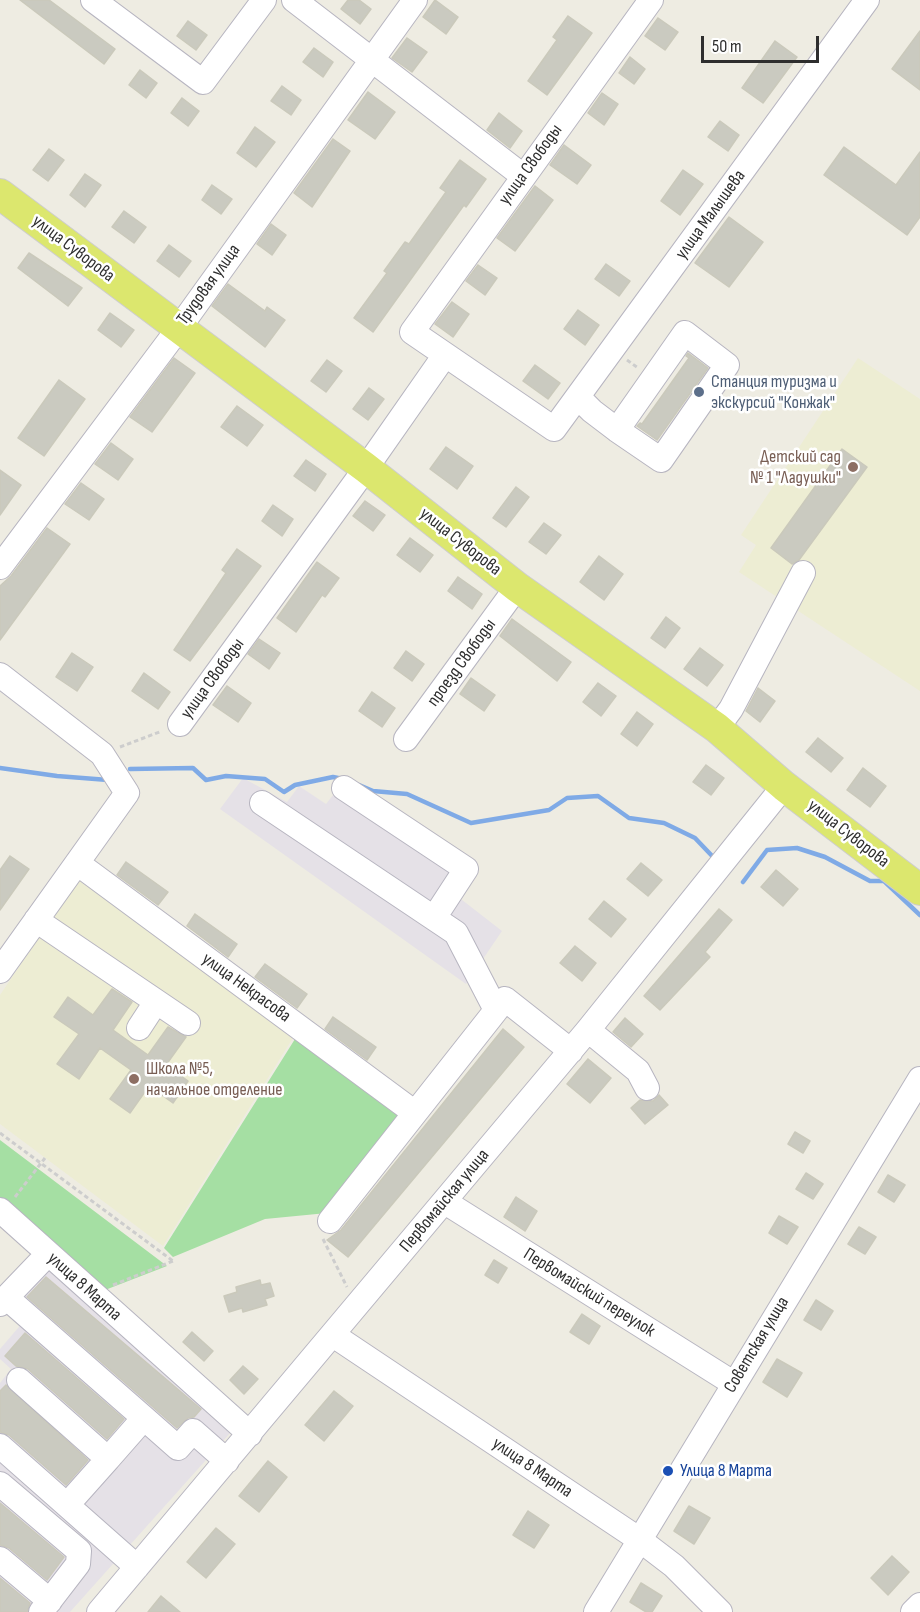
<!DOCTYPE html>
<html>
<head>
<meta charset="utf-8">
<style>
  body { margin:0 }
  #map { position:relative; width:920px; height:1612px; overflow:hidden; background:#eeece2; font-family:"Sofia Sans Condensed",sans-serif }
  canvas { display:block }
  .scale { position:absolute; left:701px; top:36px; width:118px; height:27px; box-sizing:border-box; border:3px solid #2e2e2e; border-top:0; padding-left:8px; font-size:18px; line-height:21px; white-space:nowrap; color:#2e2e2e; -webkit-text-stroke:4px #fff; paint-order:stroke }
</style>
</head>
<body>
<div id="map">
<canvas width="920" height="1612"></canvas>
<div class="scale">50 m</div>
</div>
<script>
const ctx = document.querySelector('canvas').getContext('2d');
ctx.lineJoin = 'round';
function fillPath(path, color) { ctx.fillStyle = color; ctx.fill(path, 'evenodd'); }
const toPath = rows => new Path2D(rows.map(r => 'M' + r).join(''));
function trace(path, color, width, dash) { ctx.strokeStyle = color; ctx.lineWidth = width; ctx.lineCap = dash ? 'butt' : 'round'; ctx.setLineDash(dash || []); ctx.stroke(path); }
function drawText(font, color, halo, rows, align = 'center') {
  ctx.font = font + ' "Sofia Sans Condensed",sans-serif'; ctx.lineWidth = 5; ctx.setLineDash([]); ctx.textBaseline = 'middle'; ctx.strokeStyle = halo; ctx.fillStyle = color; for (const [text, x, y, turn = 0] of rows) {
    ctx.save(); ctx.translate(x, y); ctx.rotate((+turn || 0) * Math.PI / 180); ctx.textAlign = isNaN(turn) ? turn : align; if (halo) ctx.strokeText(text, 0, 0); ctx.fillText(text, 0, 0); ctx.restore();
  }
}
fillPath(toPath([
  [243,778,287,802,299,786,326,804,337,790,467,880,457,896,502,931,466,984,220,809],
  [45,1266,231,1432,70,1612,0,1612,0,1383,11,1369,0,1359,0,1349,24,1321,8,1306]
]), '#e5e1e7');
fillPath(toPath([
  [858,358,920,399,920,691,739,572,756,545,741,535],
  [78,879,296,1033,163,1246,0,1124,0,995]
]), '#ededd3');
fillPath(toPath([
  [300,1031,404,1115,327,1213,265,1219,173,1257,164,1248],
  [0,1140,167,1266,105,1290,0,1197]
]), '#a5dfa3');
trace(toPath([
  [0,768,57,776,108,780],
  [130,769,193,768,206,780,226,776,265,779,284,792,295,785,333,777,343,779],
  [359,785,373,791,407,794,471,823,549,810,567,798,598,796,629,818,664,823,695,838,715,859],
  [743,882,767,850,797,848,825,857,870,881,884,881,920,915]
]), '#7faae6', 4.5);
const building = toPath([
  [20,0,49,0,115,49,104,64,20,0],
  [348,0,359,0,371,9,360,24,341,9,348,0],
  [435,0,458,17,446,34,423,17,435,0],
  [568,16,592,33,547,95,528,81,557,40,553,37,568,16],
  [658,18,678,32,665,50,645,36,658,18],
  [188,21,207,35,196,50,177,36,188,21],
  [920,31,920,90,892,69,920,31],
  [407,38,427,52,412,72,392,58,407,38],
  [775,41,797,57,763,103,742,88,775,41],
  [314,48,333,62,323,77,303,62,314,48],
  [630,57,645,69,634,84,619,73,630,57],
  [140,70,157,83,146,98,129,85,140,70],
  [282,86,301,100,291,115,271,101,282,86],
  [368,92,395,112,375,139,348,120,368,92],
  [602,93,618,104,604,125,588,113,602,93],
  [182,98,199,111,188,126,171,113,182,98],
  [499,113,522,131,510,148,487,130,499,113],
  [720,121,739,135,728,151,708,137,720,121],
  [255,127,275,142,256,167,237,153,255,127],
  [333,139,350,151,312,207,294,193,333,139],
  [564,145,591,165,577,184,550,165,564,145],
  [844,147,896,185,920,152,920,217,907,235,824,175,844,147],
  [49,149,64,160,48,181,33,170,49,149],
  [460,160,486,179,466,207,464,205,373,332,354,318,387,273,384,271,405,242,409,244,446,192,440,188,460,160],
  [683,170,703,184,680,215,661,201,683,170],
  [85,174,101,185,85,207,70,195,85,174],
  [212,185,232,199,221,214,202,200,212,185],
  [535,186,553,200,515,251,497,238,535,186],
  [124,211,146,227,134,243,112,227,124,211],
  [729,217,763,242,729,287,695,263,729,217],
  [271,224,286,235,272,255,257,244,271,224],
  [169,245,191,261,179,277,157,261,169,245],
  [29,253,82,288,68,306,18,268,29,253],
  [606,264,630,281,619,296,595,279,606,264],
  [478,265,497,278,485,295,466,281,478,265],
  [228,284,265,311,267,307,285,320,265,347,212,306,228,284],
  [452,302,469,314,453,337,435,324,452,302],
  [578,310,599,325,585,345,564,329,578,310],
  [110,313,134,330,121,347,98,330,110,313],
  [688,353,708,368,657,440,637,426,640,423,642,424,689,358,686,356,688,353],
  [174,358,195,373,152,432,130,417,174,358],
  [327,360,342,371,326,392,311,381,327,360],
  [535,365,560,383,548,399,523,381,535,365],
  [59,380,85,399,44,456,18,438,59,380],
  [369,388,384,399,368,420,353,409,369,388],
  [237,406,263,425,247,446,221,427,237,406],
  [111,443,133,459,118,480,95,464,111,443],
  [446,447,473,466,457,489,430,469,446,447],
  [842,449,867,467,799,560,792,564,771,548,842,449],
  [306,460,326,474,315,491,294,476,306,460],
  [0,470,21,485,0,515,0,470],
  [81,483,104,499,89,520,65,504,81,483],
  [516,487,529,497,506,527,493,518,516,487],
  [365,501,385,515,373,531,353,516,365,501],
  [273,505,293,519,282,536,262,521,273,505],
  [544,523,561,535,546,554,529,542,544,523],
  [47,528,70,544,0,640,0,586,11,576,47,528],
  [410,538,433,555,420,572,397,555,410,538],
  [237,549,261,566,190,661,174,650,226,573,222,570,237,549],
  [599,556,623,574,604,600,580,582,599,556],
  [317,562,339,578,325,597,322,595,296,632,277,618,317,562],
  [458,577,482,594,472,609,448,591,458,577],
  [666,617,680,628,665,648,651,638,666,617],
  [512,619,571,662,557,681,500,636,512,619],
  [259,639,280,653,269,669,248,654,259,639],
  [700,648,723,665,707,686,684,669,700,648],
  [406,651,424,664,412,681,394,668,406,651],
  [72,653,93,667,77,691,56,677,72,653],
  [144,673,170,692,158,709,132,691,144,673],
  [471,678,495,695,484,711,460,694,471,678],
  [598,683,616,696,601,716,583,702,598,683],
  [227,686,251,703,238,722,213,705,227,686],
  [758,688,775,701,760,722,746,711,758,688],
  [372,692,395,708,382,727,359,711,372,692],
  [637,712,653,724,637,746,621,734,637,712],
  [818,738,843,758,831,772,806,752,818,738],
  [706,765,724,778,711,795,693,782,706,765],
  [863,768,886,786,870,807,847,790,863,768],
  [10,856,29,869,0,910,0,870,10,856],
  [126,862,168,892,158,905,117,875,126,862],
  [641,863,662,880,648,896,627,879,641,863],
  [776,870,798,889,783,906,761,887,776,870],
  [604,901,626,919,611,937,589,919,604,901],
  [719,909,732,920,705,952,710,957,660,1010,644,996,719,909],
  [195,914,237,944,228,957,187,926,195,914],
  [575,946,596,963,582,981,560,963,575,946],
  [265,964,307,994,297,1008,255,977,265,964],
  [112,989,132,1002,113,1030,148,1055,168,1027,186,1037,166,1065,188,1081,173,1103,149,1086,130,1113,110,1099,131,1070,100,1048,79,1079,57,1064,79,1034,54,1017,68,997,93,1015,112,989],
  [333,1017,376,1047,367,1060,325,1029,333,1017],
  [625,1018,643,1034,631,1047,613,1032,625,1018],
  [503,1029,524,1047,348,1257,327,1240,341,1230,503,1029],
  [588,1059,611,1078,590,1103,567,1084,588,1059],
  [659,1095,668,1105,645,1124,631,1108,640,1100,653,1101,659,1095],
  [795,1132,810,1141,803,1153,788,1144,795,1132],
  [806,1173,823,1184,813,1199,796,1189,806,1173],
  [888,1175,905,1185,894,1202,878,1192,888,1175],
  [516,1197,537,1211,525,1231,504,1217,516,1197],
  [779,1216,798,1227,787,1244,769,1233,779,1216],
  [859,1227,876,1237,865,1254,848,1244,859,1227],
  [494,1260,507,1268,498,1283,485,1275,494,1260],
  [46,1277,201,1409,194,1417,188,1418,177,1428,27,1297,46,1277],
  [260,1280,261,1285,270,1283,274,1296,265,1299,267,1305,243,1312,242,1308,229,1312,224,1296,237,1292,236,1287,260,1280],
  [816,1300,833,1311,821,1330,804,1320,816,1300],
  [582,1314,600,1326,589,1344,570,1332,582,1314],
  [192,1332,213,1351,204,1361,183,1342,192,1332],
  [25,1333,124,1419,107,1439,28,1369,16,1366,5,1356,25,1333],
  [777,1359,802,1373,787,1397,763,1382,777,1359],
  [243,1366,258,1379,244,1394,230,1380,243,1366],
  [6,1385,88,1460,66,1485,9,1435,0,1432,0,1391,6,1385],
  [334,1391,353,1406,324,1441,305,1425,334,1391],
  [268,1461,287,1477,259,1512,239,1496,268,1461],
  [0,1503,64,1557,47,1580,9,1548,0,1545,0,1503],
  [689,1506,710,1518,694,1544,674,1531,689,1506],
  [528,1511,549,1525,534,1548,513,1535,528,1511],
  [216,1528,235,1544,206,1578,187,1562,216,1528],
  [892,1556,909,1572,888,1595,871,1578,892,1556],
  [0,1578,30,1603,27,1612,0,1612,0,1578],
  [641,1583,662,1596,652,1612,646,1612,630,1602,641,1583],
  [161,1596,180,1612,148,1612,161,1596]
]);
fillPath(building, '#cacac0');
trace(building, '#cac9bb', 1.5);
const minor = toPath([
  [93,0,203,82,264,0],
  [294,0,523,176],
  [651,0,412,332,554,429,867,0],
  [578,397,592,411,617,430,661,460,727,365,685,333,617,430],
  [0,567,179,328,415,0],
  [0,675,102,754,127,793,0,971],
  [180,724,366,468,445,355],
  [717,728,731,709,803,573],
  [406,739,517,587],
  [344,788,466,869,434,918],
  [262,803,456,933,496,1010],
  [77,863,415,1113],
  [36,920,188,1023],
  [139,1028,156,1002],
  [588,1030,638,1071,647,1088],
  [445,1202,733,1383],
  [0,1210,250,1434],
  [330,1221,505,999,571,1051],
  [7,1298,144,1418,108,1459,19,1380],
  [0,1304,47,1255],
  [333,1335,640,1540,674,1566,720,1612],
  [144,1418,178,1448,193,1431,227,1461],
  [0,1446,137,1567],
  [0,1484,79,1551,78,1564,41,1612],
  [67,1505,108,1459],
  [0,1559,50,1601],
  [99,1612,588,1030,784,786],
  [596,1612,920,1079],
  [913,1612,920,1605]
]);
const major = toPath([
  [0,194,366,468,517,587,717,728,784,786,920,890]
]);
trace(minor, '#b7b5c0', 26);
trace(major, '#cdcdcd', 32);
trace(toPath([
  [627,360,638,368],
  [120,747,162,731],
  [0,1133,173,1261],
  [15,1197,45,1158],
  [323,1239,347,1287],
  [113,1285,173,1261]
]), '#cdcdcd', 3, [4.5, 3]);
trace(minor, '#fff', 24);
trace(major, '#dce76e', 30);
for (const [x, y, r, color] of [
  [699,392,6,"#5c6f8a"],
  [853,467,6,"#8d6e63"],
  [134,1079,6,"#8d6e63"],
  [668,1471,6,"#1a4fb4"]
]) { const dot = new Path2D(); dot.arc(x, y, r, 0, 2 * Math.PI); ctx.fillStyle = color; ctx.fill(dot); trace(dot, '#fff', 2); }
drawText('18px', '#2e2e2e', '#fff', [
  ["улица Свободы",531,165,-54],
  ["улица Малышева",711,215,-54],
  ["улица Суворова",73,249,37],
  ["Трудовая улица",209,285,-54],
  ["улица Суворова",460,542,38],
  ["проезд Свободы",462,663,-54],
  ["улица Свободы",213,679,-54],
  ["улица Суворова",848,834,38],
  ["улица Некрасова",246,988,36],
  ["Первомайская улица",445,1201,-50],
  ["улица 8 Марта",84,1287,42],
  ["Первомайский переулок",589,1293,32],
  ["Советская улица",757,1345,-59],
  ["улица 8 Марта",532,1468,34]
]);
drawText('18px', '#4e5e75', '#fff', [
  ["Станция туризма и",711,382],
  ["экскурсий \"Конжак\"",711,403]
], 'left');
drawText('18px', '#785e54', '#fff', [
  ["Детский сад",841,457],
  ["№ 1 \"Ладушки\"",841,478],
  ["Школа №5,",146,1069,"left"],
  ["начальное отделение",146,1090,"left"]
], 'right');
drawText('18px', '#164399', '#fff', [
  ["Улица 8 Марта",680,1471]
], 'left');
</script>
</body>
</html>
